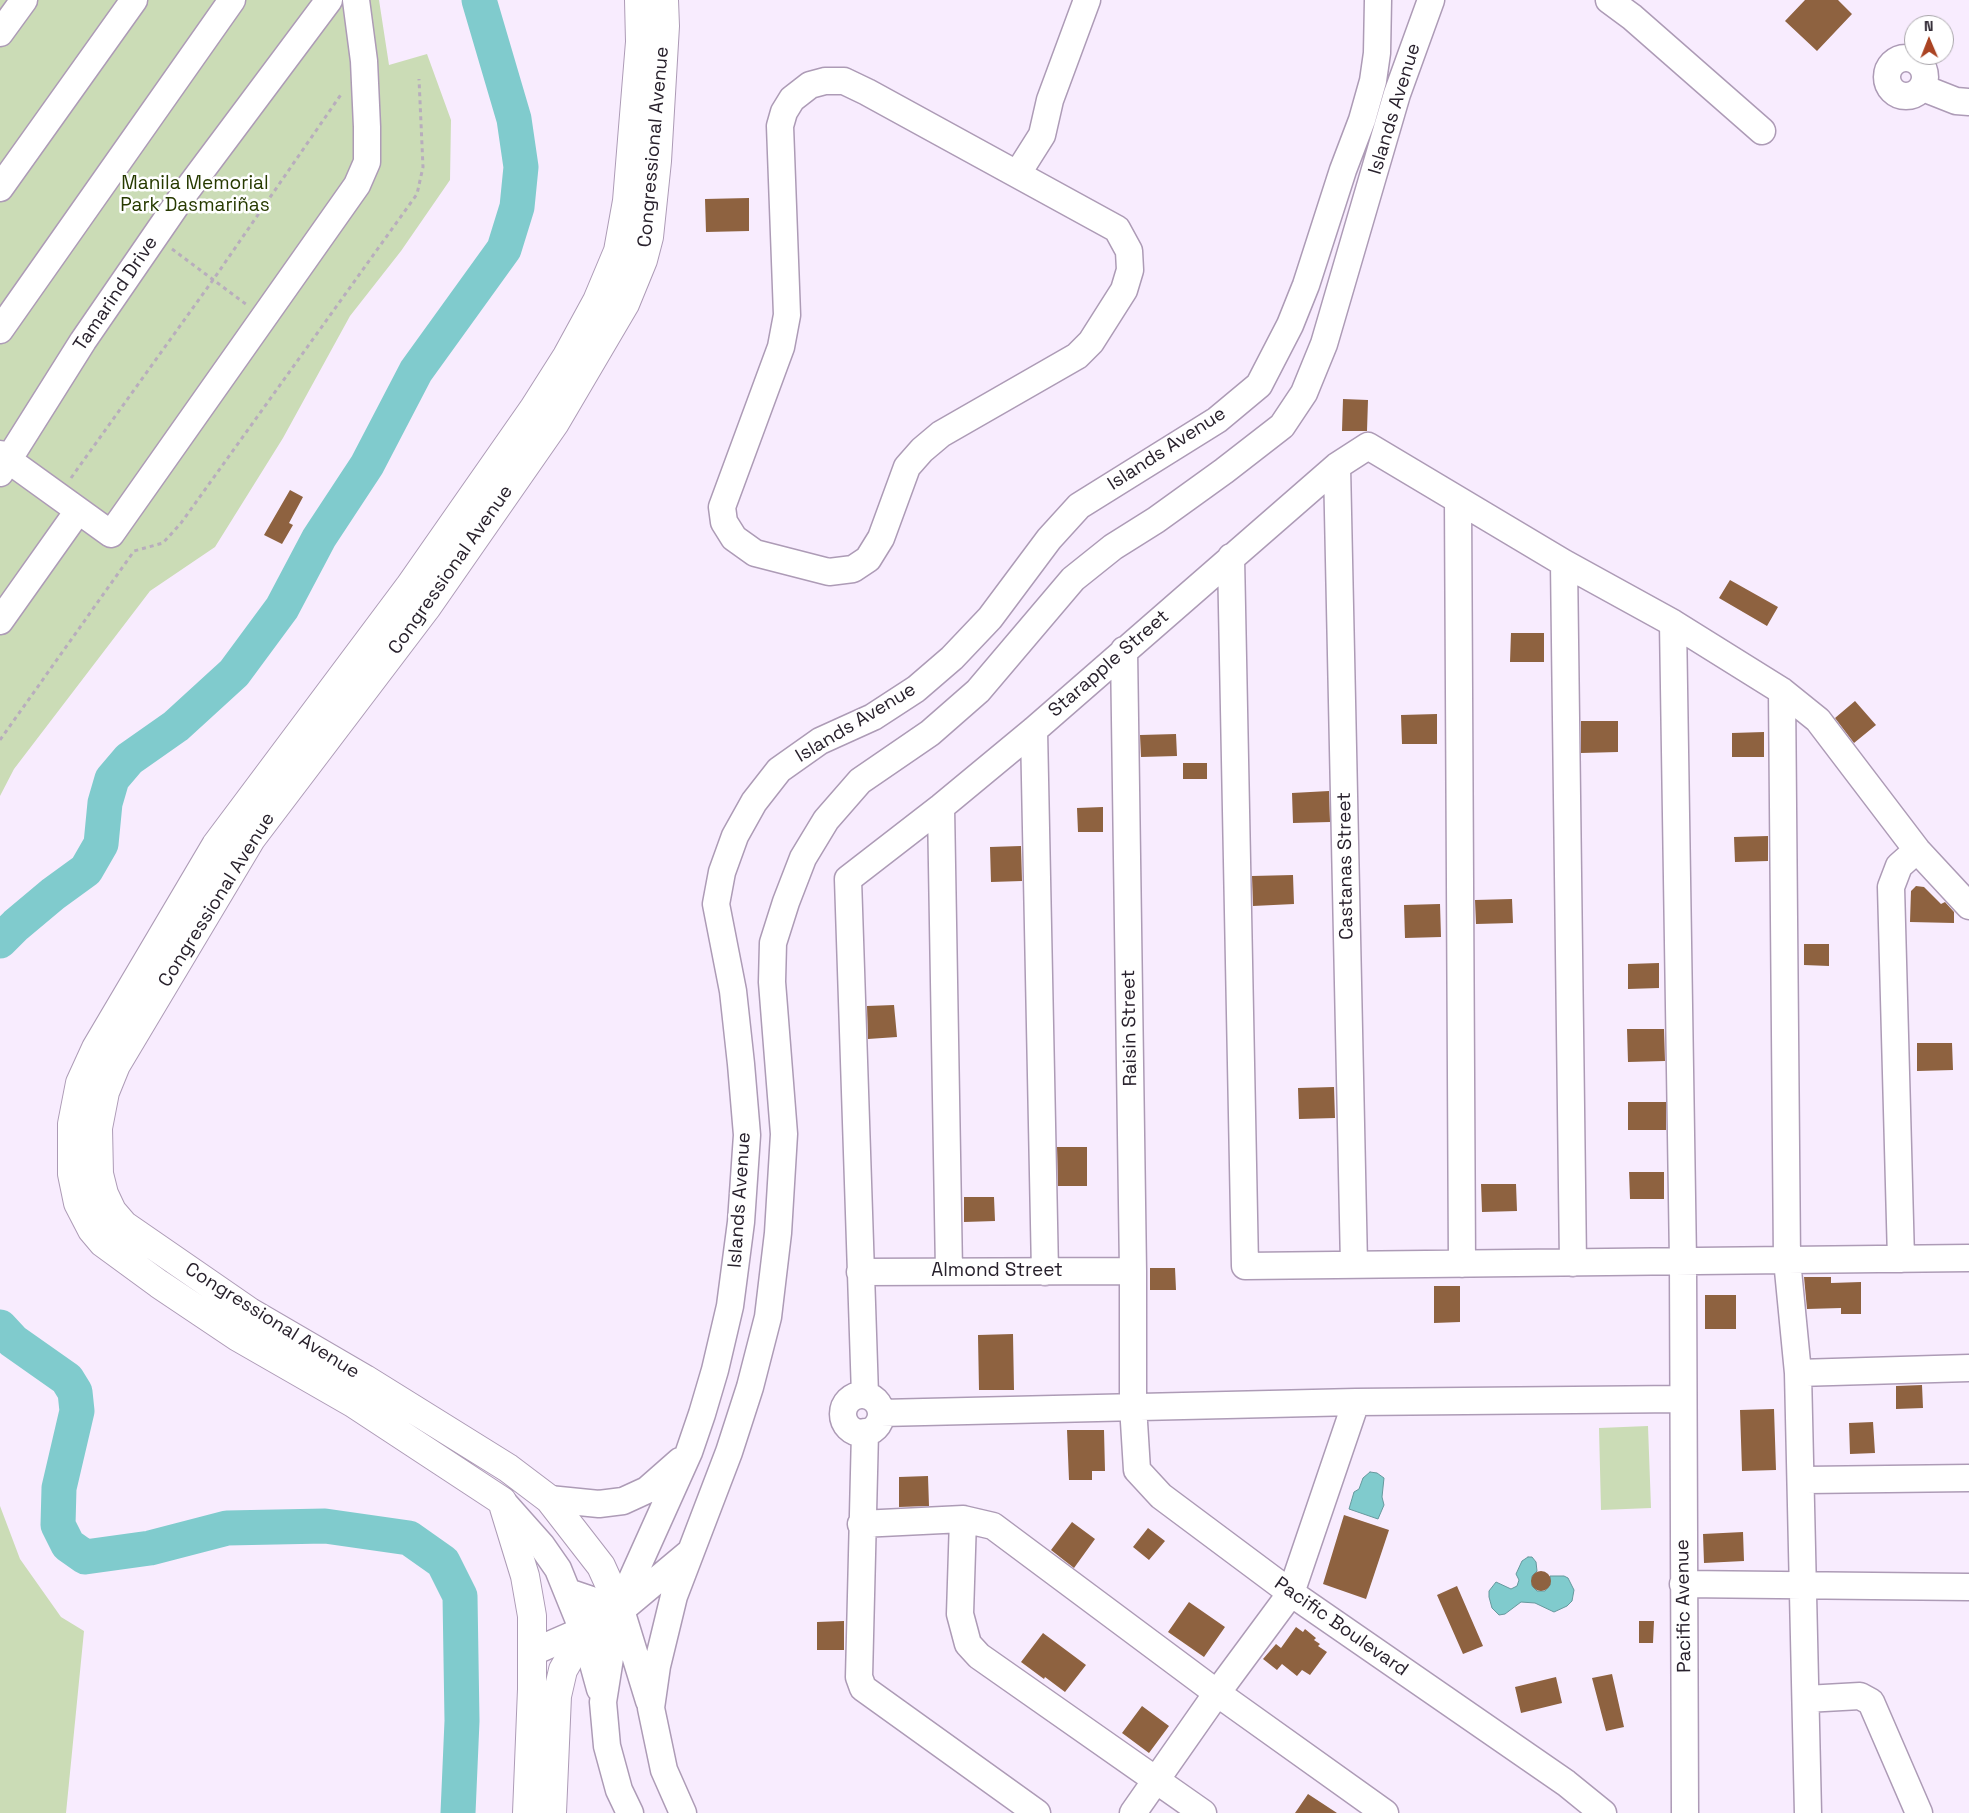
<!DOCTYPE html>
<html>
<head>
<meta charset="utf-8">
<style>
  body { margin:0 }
  #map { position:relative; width:1969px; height:1813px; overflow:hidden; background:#f8ecfe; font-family:"Space Grotesk",sans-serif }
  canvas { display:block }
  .north { position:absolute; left:1904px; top:15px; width:50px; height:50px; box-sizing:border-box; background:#fff; border:1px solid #a9a6ab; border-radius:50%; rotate:359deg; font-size:14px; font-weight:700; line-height:20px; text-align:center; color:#28212c }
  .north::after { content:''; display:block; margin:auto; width:18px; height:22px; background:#aa4322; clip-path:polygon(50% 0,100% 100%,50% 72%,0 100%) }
</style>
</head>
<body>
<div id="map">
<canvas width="1969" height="1813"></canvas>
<div class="north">N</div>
</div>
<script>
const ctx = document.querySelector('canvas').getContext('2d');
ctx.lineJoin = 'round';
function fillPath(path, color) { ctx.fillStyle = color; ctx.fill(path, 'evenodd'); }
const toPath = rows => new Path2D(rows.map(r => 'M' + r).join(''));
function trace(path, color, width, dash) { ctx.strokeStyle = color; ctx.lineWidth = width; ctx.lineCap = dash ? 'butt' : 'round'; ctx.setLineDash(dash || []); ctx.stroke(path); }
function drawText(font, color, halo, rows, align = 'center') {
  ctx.font = font + ' "Space Grotesk",sans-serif'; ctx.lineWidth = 5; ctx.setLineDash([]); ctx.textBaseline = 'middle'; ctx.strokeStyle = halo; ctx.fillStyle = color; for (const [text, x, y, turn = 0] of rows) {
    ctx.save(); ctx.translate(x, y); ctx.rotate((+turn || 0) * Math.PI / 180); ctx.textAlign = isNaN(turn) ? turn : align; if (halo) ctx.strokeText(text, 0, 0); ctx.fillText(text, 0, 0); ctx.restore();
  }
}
fillPath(toPath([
  [0,0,379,0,389,65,427,54,451,120,450,180,401,251,350,316,283,438,215,547,150,591,14,769,0,796],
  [1648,1426,1651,1508,1601,1510,1599,1428],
  [0,1506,20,1559,61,1617,84,1631,66,1813,0,1813]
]), '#cbdcb6');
const water = toPath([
  [1370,1472,1377,1473,1384,1478,1382,1497,1384,1505,1378,1519,1349,1509,1354,1492,1359,1489,1363,1478,1370,1472],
  [1528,1557,1532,1557,1536,1562,1537,1571,1532,1576,1532,1586,1537,1591,1545,1591,1550,1585,1550,1576,1564,1576,1568,1578,1574,1590,1572,1601,1567,1606,1554,1612,1535,1603,1521,1602,1505,1614,1499,1615,1492,1608,1489,1597,1489,1591,1496,1582,1511,1589,1517,1586,1519,1580,1516,1574,1522,1561,1528,1557]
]);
fillPath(water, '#80cbcd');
trace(water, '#66989d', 1);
trace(toPath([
  [0,941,16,925,53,894,86,870,101,844,105,803,112,779,129,759,176,726,234,673,282,608,319,538,367,465,416,371,504,249,517,207,521,167,514,119,479,0],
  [0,1327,13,1341,67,1379,75,1392,77,1411,59,1488,58,1525,68,1545,85,1557,150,1548,227,1528,325,1526,409,1538,443,1562,460,1596,462,1721,458,1813]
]), '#80cbcd', 35);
fillPath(toPath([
  [1805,0,1838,0,1852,14,1817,51,1785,21],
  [749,198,749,231,706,232,705,199],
  [1343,399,1368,400,1367,431,1342,431],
  [290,490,303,497,289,523,293,525,282,544,264,535],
  [1730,580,1778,607,1767,626,1719,598],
  [1511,633,1544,633,1544,662,1510,662],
  [1855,701,1876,725,1854,743,1835,718],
  [1437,714,1437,744,1402,744,1401,715],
  [1581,721,1618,721,1618,752,1581,753],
  [1764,732,1764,757,1732,757,1732,733],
  [1176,734,1177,756,1141,757,1140,735],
  [1183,763,1207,763,1207,779,1183,779],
  [1329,791,1330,822,1293,823,1292,793],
  [1103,807,1103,832,1078,832,1077,808],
  [1768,836,1768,861,1735,862,1734,837],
  [1021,846,1022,881,991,882,990,847],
  [1293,875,1294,904,1253,906,1252,876],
  [1916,886,1924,887,1941,904,1945,902,1954,912,1954,923,1910,922,1911,891],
  [1512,899,1513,923,1476,924,1475,900],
  [1440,904,1441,937,1405,938,1404,905],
  [1804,944,1829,944,1829,966,1804,965],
  [1659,963,1659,988,1628,989,1628,964],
  [894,1005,897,1037,868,1039,867,1006],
  [1627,1029,1664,1029,1665,1061,1628,1062],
  [1917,1043,1952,1043,1953,1070,1917,1071],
  [1334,1087,1335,1118,1299,1119,1298,1088],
  [1628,1102,1666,1102,1666,1130,1628,1130],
  [1057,1147,1087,1147,1087,1186,1058,1186],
  [1629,1172,1664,1172,1664,1199,1630,1199],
  [1481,1184,1516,1184,1517,1211,1482,1212],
  [964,1197,994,1197,995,1221,964,1222],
  [1150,1268,1175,1268,1176,1290,1150,1290],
  [1804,1277,1831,1277,1831,1283,1861,1282,1861,1314,1841,1314,1841,1308,1807,1309],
  [1434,1286,1460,1286,1460,1322,1434,1323],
  [1705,1295,1736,1295,1736,1329,1705,1329],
  [1013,1334,1014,1390,979,1390,978,1335],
  [1922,1385,1923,1408,1896,1409,1896,1386],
  [1774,1409,1776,1470,1742,1471,1740,1410],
  [1873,1422,1875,1453,1850,1454,1849,1423],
  [1067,1430,1104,1430,1105,1471,1092,1471,1092,1480,1069,1480],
  [928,1476,929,1506,899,1507,899,1477],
  [1344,1515,1389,1530,1366,1599,1323,1584],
  [1072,1522,1095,1539,1074,1568,1051,1550],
  [1148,1528,1165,1541,1149,1560,1133,1547],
  [1743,1532,1744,1561,1704,1563,1703,1534],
  '1531 1581a10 10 0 1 1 20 0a10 10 0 1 1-20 0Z',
  [1457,1586,1483,1646,1463,1654,1437,1595],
  [1189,1602,1225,1627,1204,1657,1168,1632],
  [844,1621,844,1650,817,1650,817,1622],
  [1639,1621,1654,1621,1653,1643,1639,1643],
  [1296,1627,1303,1632,1305,1629,1316,1638,1314,1640,1320,1644,1318,1646,1327,1652,1310,1675,1302,1670,1297,1676,1282,1664,1277,1670,1263,1659,1276,1644,1281,1648],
  [1043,1633,1086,1665,1065,1692,1045,1677,1044,1679,1021,1662],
  [1612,1674,1624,1727,1606,1731,1592,1678],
  [1556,1677,1562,1703,1521,1713,1515,1687],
  [1142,1706,1169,1726,1149,1753,1122,1733],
  [1308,1794,1337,1813,1295,1813]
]), '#8e6240');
const minor = toPath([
  [1609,0,1632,17,1762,131],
  [0,33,24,0],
  '1887 77a19 19 0 1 1 38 0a19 19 0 1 1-38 0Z',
  [825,81,844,81,867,92,1117,229,1129,251,1130,270,1124,290,1091,342,1077,356,941,434,922,450,907,467,881,538,868,559,853,569,829,572,755,553,734,538,724,522,722,507,781,347,787,315,780,126,784,112,792,99,810,85,825,81],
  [1923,88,1956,101,1969,102],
  [1018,173,1042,135,1050,100,1087,0],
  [0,188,134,0],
  [0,330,232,0],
  [0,454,111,534,357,185,367,162,367,127,364,61,356,0],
  [1337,466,1354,1265],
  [0,473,83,341,184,194,329,0],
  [1458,500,1462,1264],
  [1231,557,1245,1266,1969,1258],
  [1564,563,1573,1263],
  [0,621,78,511],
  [1673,623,1683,1261,1685,1813],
  [1124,650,1133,1271,1133,1406,1137,1470,1161,1496,1291,1593,1566,1783,1603,1813],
  [1782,691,1787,1260,1798,1373,1808,1813],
  [1034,730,1045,1272],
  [941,807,949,1271],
  [1901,1259,1891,887,1899,866,1917,850],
  [860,1272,1133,1271],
  [1798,1373,1969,1368],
  '843 1414a19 19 0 1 1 38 0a19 19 0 1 1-38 0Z',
  [865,1395,848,879,941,807,1034,730,1337,466,1368,446,1564,563,1673,623,1782,691,1818,720,1917,850,1969,906],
  [881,1413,1356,1402,1682,1399],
  [865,1432,859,1677,863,1688,1037,1813],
  [1801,1483,1806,1480,1969,1478],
  [549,1499,599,1504,623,1501,647,1490,680,1461],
  [502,1501,542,1546,558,1569,586,1638,600,1689],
  [963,1519,960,1614,968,1644,979,1656,1203,1813],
  [861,1524,963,1519,993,1526,1217,1693,1385,1813],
  [1683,1584,1969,1587],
  [568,1592,621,1610],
  [621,1610,649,1701],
  [533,1652,595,1625,621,1610,688,1554],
  [1806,1699,1860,1696,1871,1702,1919,1813],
  [630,1813,619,1790,607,1746,603,1702,613,1639,631,1581,689,1452,702,1414,715,1370,730,1306,741,1222,747,1135,741,1064,733,991,716,904,722,872,735,836,754,802,779,770,820,741,873,717,916,689,952,658,990,618,1049,539,1079,506,1217,420,1259,385,1290,325,1306,285,1343,170,1362,120,1373,81,1377,53,1378,0],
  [683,1813,664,1770,651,1708,657,1666,674,1596,729,1452,750,1387,768,1317,778,1233,784,1134,772,982,773,943,786,902,803,858,826,820,860,781,930,733,978,691,1073,579,1113,547,1156,520,1224,471,1282,426,1304,393,1324,344,1397,94,1431,0],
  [1133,1813,1217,1693,1291,1593,1356,1402]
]);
const major = toPath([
  [527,1813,532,1689,532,1616,525,1576,502,1501,353,1403,238,1337,159,1284,103,1243,92,1230,78,1203,72,1174,72,1124,80,1083,96,1048,216,845,409,587,534,408,567,356,597,301,618,251,627,201,640,42,639,0],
  [552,1813,557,1696,563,1670,575,1649,597,1628,621,1610,601,1566,549,1499,508,1468,365,1379,250,1312,124,1225,112,1211,104,1194,99,1174,98,1128,105,1092,116,1065,251,839,427,607,555,423,625,304,643,260,649,237,657,161,665,26,664,0]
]);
trace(minor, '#ad9bb6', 29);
trace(major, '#ad9bb6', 30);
trace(toPath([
  [172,249,247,305],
  [71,478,213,280,342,93],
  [0,740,134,551,163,543,181,523,417,194,423,167,419,79]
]), '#b8adbd', 3, [4, 4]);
trace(minor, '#fff', 26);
trace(major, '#fff', 28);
drawText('19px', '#28212c', '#fff', [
  ["Islands Avenue",1395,109,-73],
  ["Congressional Avenue",654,147,-85],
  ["Tamarind Drive",116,294,-56],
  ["Islands Avenue",1167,449,-33],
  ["Congressional Avenue",451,570,-55],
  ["Starapple Street",1109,664,-41],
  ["Islands Avenue",856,723,-31],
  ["Castanas Street",1346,866,-91],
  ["Congressional Avenue",217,900,-58],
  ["Raisin Street",1130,1028,-91],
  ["Islands Avenue",740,1200,-86],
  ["Almond Street",997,1271],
  ["Congressional Avenue",272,1321,32],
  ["Pacific Avenue",1684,1606,-91],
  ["Pacific Boulevard",1341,1627,35]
]);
drawText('19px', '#273a00', '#fff', [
  ["Manila Memorial",195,184],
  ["Park Dasmariñas",195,206]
]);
</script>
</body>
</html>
